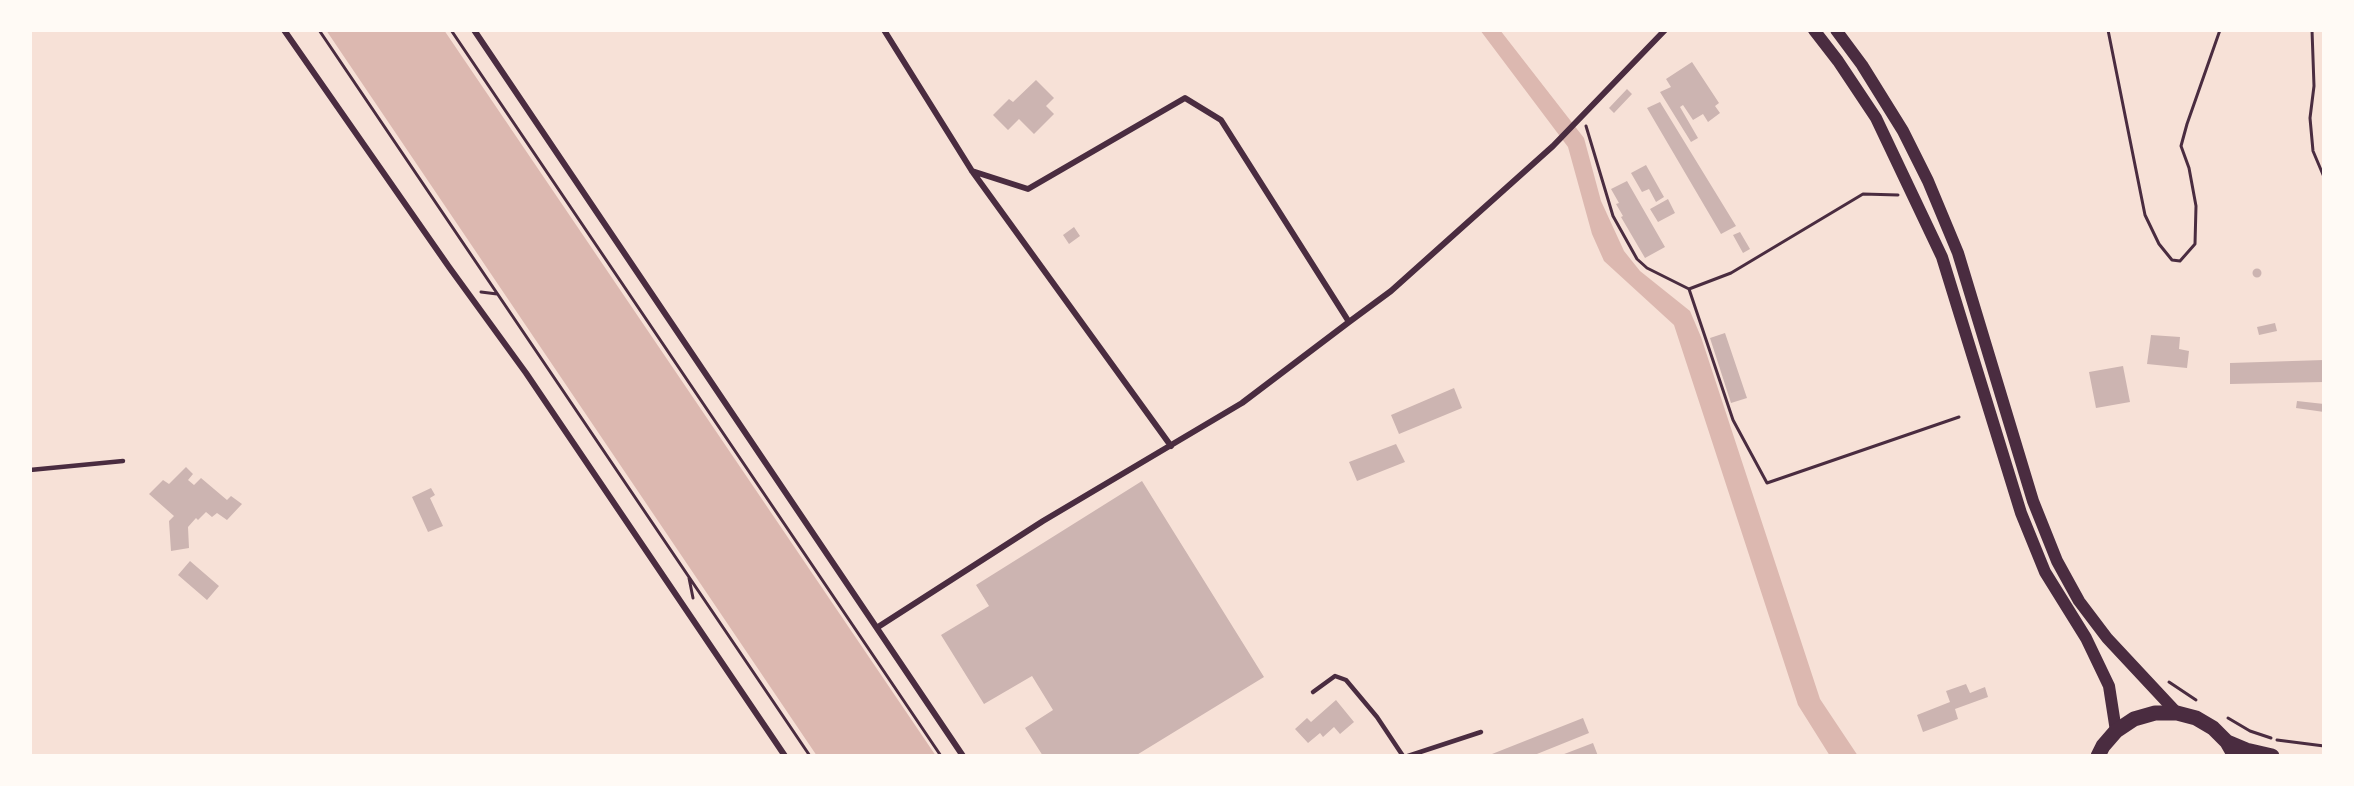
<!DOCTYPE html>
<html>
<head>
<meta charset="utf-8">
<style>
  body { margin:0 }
  #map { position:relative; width:2354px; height:786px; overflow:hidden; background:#f7e1d7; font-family:"PT Sans",sans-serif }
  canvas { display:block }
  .frame { position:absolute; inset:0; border:32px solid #fffaf5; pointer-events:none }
</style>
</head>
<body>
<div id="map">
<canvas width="2354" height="786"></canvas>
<div class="frame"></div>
</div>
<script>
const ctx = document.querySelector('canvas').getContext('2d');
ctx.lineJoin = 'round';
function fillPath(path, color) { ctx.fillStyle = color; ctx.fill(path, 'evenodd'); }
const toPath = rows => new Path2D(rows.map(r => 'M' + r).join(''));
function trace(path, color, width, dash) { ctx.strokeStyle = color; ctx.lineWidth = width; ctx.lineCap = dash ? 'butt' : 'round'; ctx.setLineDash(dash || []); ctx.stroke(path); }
fillPath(toPath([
  [326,30,444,30,936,756,817,756],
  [1480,30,1500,30,1584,138,1601,201,1624,251,1640,271,1690,311,1701,337,1820,699,1858,756,1830,756,1798,705,1674,325,1604,261,1592,234,1568,147]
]), '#dcb8b0');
fillPath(toPath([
  [1692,62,1719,103,1715,106,1720,113,1708,122,1703,114,1693,120,1683,105,1680,107,1698,138,1691,142,1660,92,1671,87,1666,79],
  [1036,80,1054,98,1046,106,1054,114,1034,134,1019,119,1008,130,993,115,1009,99,1013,102],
  [1627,89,1632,94,1614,113,1609,108],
  [1660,102,1736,226,1721,234,1647,108],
  [1646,165,1664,197,1656,202,1649,189,1642,192,1631,173],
  [1627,181,1665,247,1645,258,1621,217,1623,216,1616,204,1619,203,1611,189],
  [1668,199,1675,213,1658,222,1650,209],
  [1074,227,1080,236,1069,244,1063,235],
  [1740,232,1750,249,1743,253,1733,235],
  '2252.5 273a4.5 4.5 0 1 1 9 0a4.5 4.5 0 1 1-9 0Z',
  [2275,323,2277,331,2259,335,2257,327],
  [1725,333,1747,398,1731,403,1710,338],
  [2151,335,2180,337,2179,349,2189,351,2187,368,2147,364],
  [2324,360,2324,382,2230,384,2230,363],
  [2123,366,2130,402,2096,408,2089,372],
  [1454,388,1462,408,1399,434,1391,415],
  [2297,401,2324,404,2324,412,2296,408],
  [1396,444,1405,462,1357,481,1349,462],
  [186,467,193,474,188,480,194,485,201,478,227,500,231,496,242,504,227,520,217,513,212,517,206,512,198,520,196,518,188,527,189,548,171,551,169,521,174,516,149,494,163,480,169,484],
  [1142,481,1264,677,1135,756,1043,756,1025,728,1053,710,1032,676,984,704,941,635,989,606,976,585],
  [431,488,435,495,430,498,443,526,428,532,412,497],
  [190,561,219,586,207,600,178,575],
  [1966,684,1970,693,1985,687,1988,697,1955,709,1958,719,1923,732,1917,715,1950,702,1946,691],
  [1336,700,1354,722,1340,734,1334,727,1323,737,1320,733,1308,743,1295,729,1307,718,1311,722],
  [1583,718,1589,733,1532,756,1493,756,1492,754],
  [1593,743,1598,756,1559,756]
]), '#ccb4b1');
trace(toPath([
  [319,30,810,756],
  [451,30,941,756],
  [2108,30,2145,215,2159,244,2172,260,2180,261,2195,244,2196,206,2189,168,2181,146,2187,124,2220,30],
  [2312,30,2314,86,2310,118,2313,151,2324,177],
  [1586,126,1613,216,1637,259,1647,268,1689,289,1731,273,1863,194,1898,195],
  [1689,289,1733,420,1767,483,1959,417],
  [481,292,497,294],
  [689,578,693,598],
  [2169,682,2196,700],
  [2228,718,2250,731,2271,738],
  [2277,740,2324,746]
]), '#4a2c40', 3);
trace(toPath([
  [30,470,123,461],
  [1313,692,1335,676,1346,680,1377,717,1403,756],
  [1408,756,1481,732]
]), '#4a2c40', 4.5);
trace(toPath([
  [284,30,449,267,526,373,785,756],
  [474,30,963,756],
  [884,30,972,171,1171,446],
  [972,171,1028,189,1185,98,1221,120,1349,322],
  [878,627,1043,521,1242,403,1349,322,1391,291,1553,146,1665,30]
]), '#4a2c40', 6);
trace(toPath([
  [1814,30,1838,61,1876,118,1942,257,2021,513,2045,572,2086,638,2109,686,2116,731],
  [1836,30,1862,65,1903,131,1928,181,1958,253,2033,501,2057,561,2079,601,2107,638,2177,713]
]), '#4a2c40', 12);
trace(toPath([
  [2227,742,2246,750,2272,756],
  [2098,756,2103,746,2116,731,2134,719,2155,713,2177,713,2196,718,2213,728,2227,742,2235,756]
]), '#4a2c40', 15);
</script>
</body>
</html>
